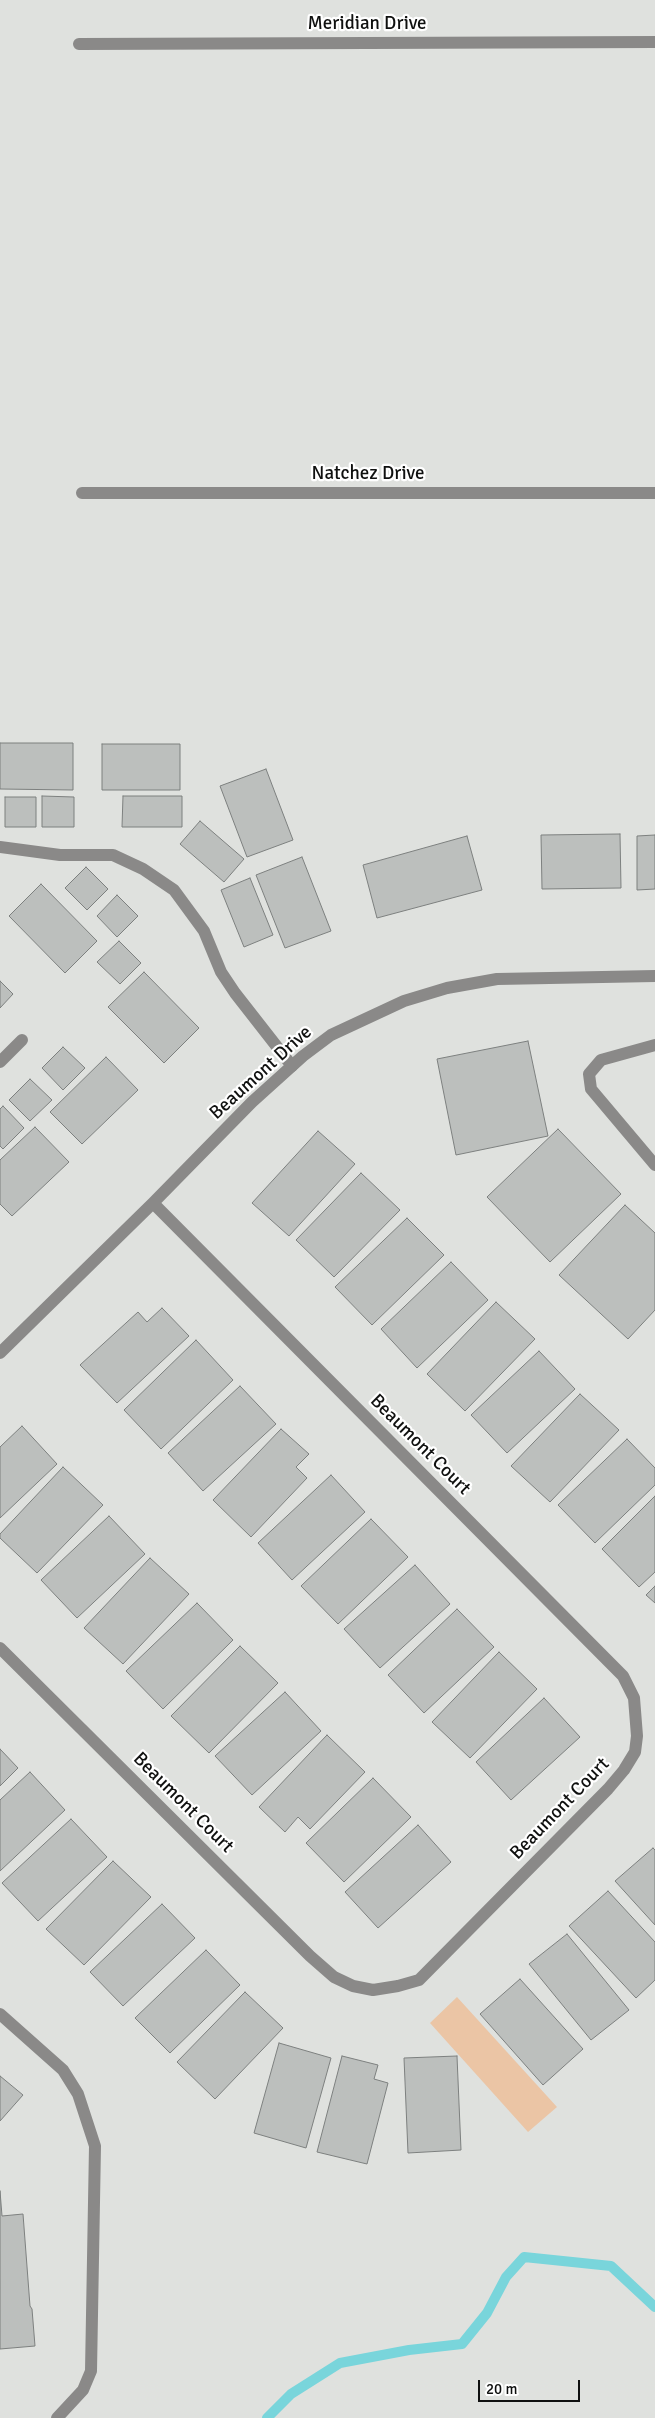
<!DOCTYPE html>
<html>
<head>
<meta charset="utf-8">
<style>
  body { margin:0 }
  #map { position:relative; width:655px; height:2418px; overflow:hidden; background:#dfe1de; font-family:Signika,sans-serif }
  canvas { display:block }
  .scale { position:absolute; left:478px; top:2380px; width:102px; height:22px; box-sizing:border-box; border:2px solid #0f100f; border-top:0; padding-left:6px; font-size:15px; line-height:18px; white-space:nowrap; color:#0f100f; -webkit-text-stroke:4px #fff; paint-order:stroke }
</style>
</head>
<body>
<div id="map">
<canvas width="655" height="2418"></canvas>
<div class="scale">20 m</div>
</div>
<script>
const ctx = document.querySelector('canvas').getContext('2d');
ctx.lineJoin = 'round';
function fillPath(path, color) { ctx.fillStyle = color; ctx.fill(path, 'evenodd'); }
const toPath = rows => new Path2D(rows.map(r => 'M' + r).join(''));
function trace(path, color, width, dash) { ctx.strokeStyle = color; ctx.lineWidth = width; ctx.lineCap = dash ? 'butt' : 'round'; ctx.setLineDash(dash || []); ctx.stroke(path); }
function drawText(font, color, halo, rows, align = 'center') {
  ctx.font = font + ' Signika,sans-serif'; ctx.lineWidth = 4.5; ctx.setLineDash([]); ctx.textBaseline = 'middle'; ctx.strokeStyle = halo; ctx.fillStyle = color; for (const [text, x, y, turn = 0] of rows) {
    ctx.save(); ctx.translate(x, y); ctx.rotate((+turn || 0) * Math.PI / 180); ctx.textAlign = isNaN(turn) ? turn : align; if (halo) ctx.strokeText(text, 0, 0); ctx.fillText(text, 0, 0); ctx.restore();
  }
}
fillPath(toPath([
  [457,1997,557,2107,528,2132,430,2023]
]), '#ebc5a5');
trace(toPath([
  [267,2418,291,2394,340,2363,409,2350,462,2344,487,2313,506,2277,524,2257,611,2266,655,2307]
]), '#79d5db', 10);
const building = toPath([
  [0,743,73,743,73,790,0,789,0,743],
  [102,744,180,744,180,790,102,790,102,744],
  [266,769,293,840,247,857,220,786,266,769],
  [42,796,74,797,74,827,42,827,42,796],
  [123,796,182,796,182,827,122,827,123,796],
  [5,797,36,797,36,827,5,827,5,797],
  [200,821,244,859,224,882,180,844,200,821],
  [620,834,621,888,542,889,541,835,620,834],
  [655,835,655,889,637,890,637,836,655,835],
  [467,836,482,890,377,918,363,865,467,836],
  [302,857,331,931,285,948,256,875,302,857],
  [86,867,108,889,87,910,65,888,86,867],
  [250,878,273,935,244,947,221,890,250,878],
  [41,884,97,941,65,973,9,916,41,884],
  [117,895,138,916,117,937,97,916,117,895],
  [119,941,141,963,120,984,97,962,119,941],
  [144,972,199,1028,164,1063,108,1007,144,972],
  [0,981,13,994,0,1008,0,981],
  [528,1041,548,1136,456,1155,437,1059,528,1041],
  [63,1047,85,1068,63,1090,42,1068,63,1047],
  [106,1057,138,1090,82,1144,50,1112,106,1057],
  [30,1079,52,1100,30,1121,9,1100,30,1079],
  [3,1106,24,1128,3,1149,0,1146,0,1109,3,1106],
  [35,1127,69,1162,12,1216,0,1204,0,1160,35,1127],
  [558,1129,621,1194,550,1262,487,1197,558,1129],
  [318,1131,355,1164,289,1236,252,1203,318,1131],
  [361,1173,400,1210,334,1277,296,1240,361,1173],
  [625,1205,655,1233,655,1310,628,1339,559,1275,625,1205],
  [407,1218,444,1255,372,1325,335,1287,407,1218],
  [451,1262,488,1300,417,1368,381,1329,451,1262],
  [496,1302,535,1339,465,1411,427,1374,496,1302],
  [162,1308,189,1336,117,1403,80,1365,138,1312,147,1322,162,1308],
  [196,1340,233,1380,161,1449,124,1410,196,1340],
  [539,1351,575,1389,507,1453,471,1415,539,1351],
  [240,1386,276,1424,203,1491,168,1453,240,1386],
  [580,1394,619,1430,550,1502,511,1466,580,1394],
  [22,1426,57,1464,0,1518,0,1447,22,1426],
  [281,1429,309,1454,296,1467,307,1478,251,1537,213,1500,281,1429],
  [627,1439,655,1468,655,1485,595,1543,558,1505,627,1439],
  [63,1467,103,1505,37,1573,0,1538,0,1534,63,1467],
  [331,1475,365,1512,292,1580,258,1543,331,1475],
  [655,1496,655,1572,639,1587,602,1549,655,1496],
  [109,1516,145,1554,77,1618,41,1580,109,1516],
  [371,1519,408,1557,338,1624,301,1586,371,1519],
  [150,1558,189,1594,123,1664,84,1628,150,1558],
  [415,1565,450,1604,380,1668,344,1629,415,1565],
  [655,1586,655,1603,646,1595,655,1586],
  [197,1603,233,1640,163,1709,126,1671,197,1603],
  [457,1609,494,1647,424,1713,388,1675,457,1609],
  [240,1646,278,1683,209,1753,171,1716,240,1646],
  [499,1652,537,1689,470,1758,432,1722,499,1652],
  [285,1692,321,1731,252,1795,215,1756,285,1692],
  [544,1698,580,1737,511,1800,476,1762,544,1698],
  [327,1735,365,1772,310,1829,298,1817,285,1832,259,1807,327,1735],
  [0,1749,18,1768,0,1786,0,1749],
  [30,1772,65,1810,0,1871,0,1800,30,1772],
  [373,1778,411,1817,344,1882,306,1843,373,1778],
  [71,1819,107,1857,38,1921,2,1883,71,1819],
  [418,1825,451,1862,378,1928,345,1892,418,1825],
  [653,1848,655,1850,655,1925,615,1881,653,1848],
  [113,1861,151,1897,84,1965,46,1929,113,1861],
  [608,1891,655,1942,655,1980,636,1998,569,1926,608,1891],
  [162,1904,195,1938,123,2006,90,1972,162,1904],
  [567,1934,629,2010,591,2040,529,1964,567,1934],
  [206,1950,240,1985,170,2053,135,2018,206,1950],
  [520,1979,583,2049,543,2085,480,2014,520,1979],
  [245,1992,283,2028,215,2099,177,2062,245,1992],
  [279,2043,331,2058,306,2148,254,2133,279,2043],
  [342,2056,378,2065,374,2079,388,2083,367,2164,317,2152,342,2056],
  [457,2056,461,2150,408,2153,404,2058,457,2056],
  [0,2076,23,2095,0,2121,0,2076],
  [0,2191,2,2216,23,2214,30,2306,32,2309,35,2346,0,2349,0,2191]
]);
fillPath(building, '#bcbfbd');
trace(building, '#7d807f', 1);
trace(toPath([
  [0,847,60,855,113,855,143,869,174,890,204,931,221,972,235,993,292,1066],
  [655,1045,601,1060,589,1074,591,1089,655,1165],
  [0,1062,22,1040],
  [0,2014,63,2070,78,2094,95,2146,91,2371,83,2390,57,2418]
]), '#8a8988', 12);
trace(toPath([
  [79,44,655,42],
  [82,493,655,493],
  [0,1353,153,1203,252,1102,303,1056,331,1035,404,1001,447,988,497,979,655,976],
  [0,1648,310,1956,334,1977,353,1986,373,1990,398,1986,419,1980,608,1789,624,1770,635,1752,637,1736,634,1698,623,1676,153,1203]
]), '#8a8988', 12);
drawText('19px', '#0f100f', '#fff', [
  ["Meridian Drive",367,24],
  ["Natchez Drive",368,474],
  ["Beaumont Drive",261,1073,-42],
  ["Beaumont Court",420,1445,45],
  ["Beaumont Court",183,1803,45],
  ["Beaumont Court",560,1809,-46]
]);
</script>
</body>
</html>
